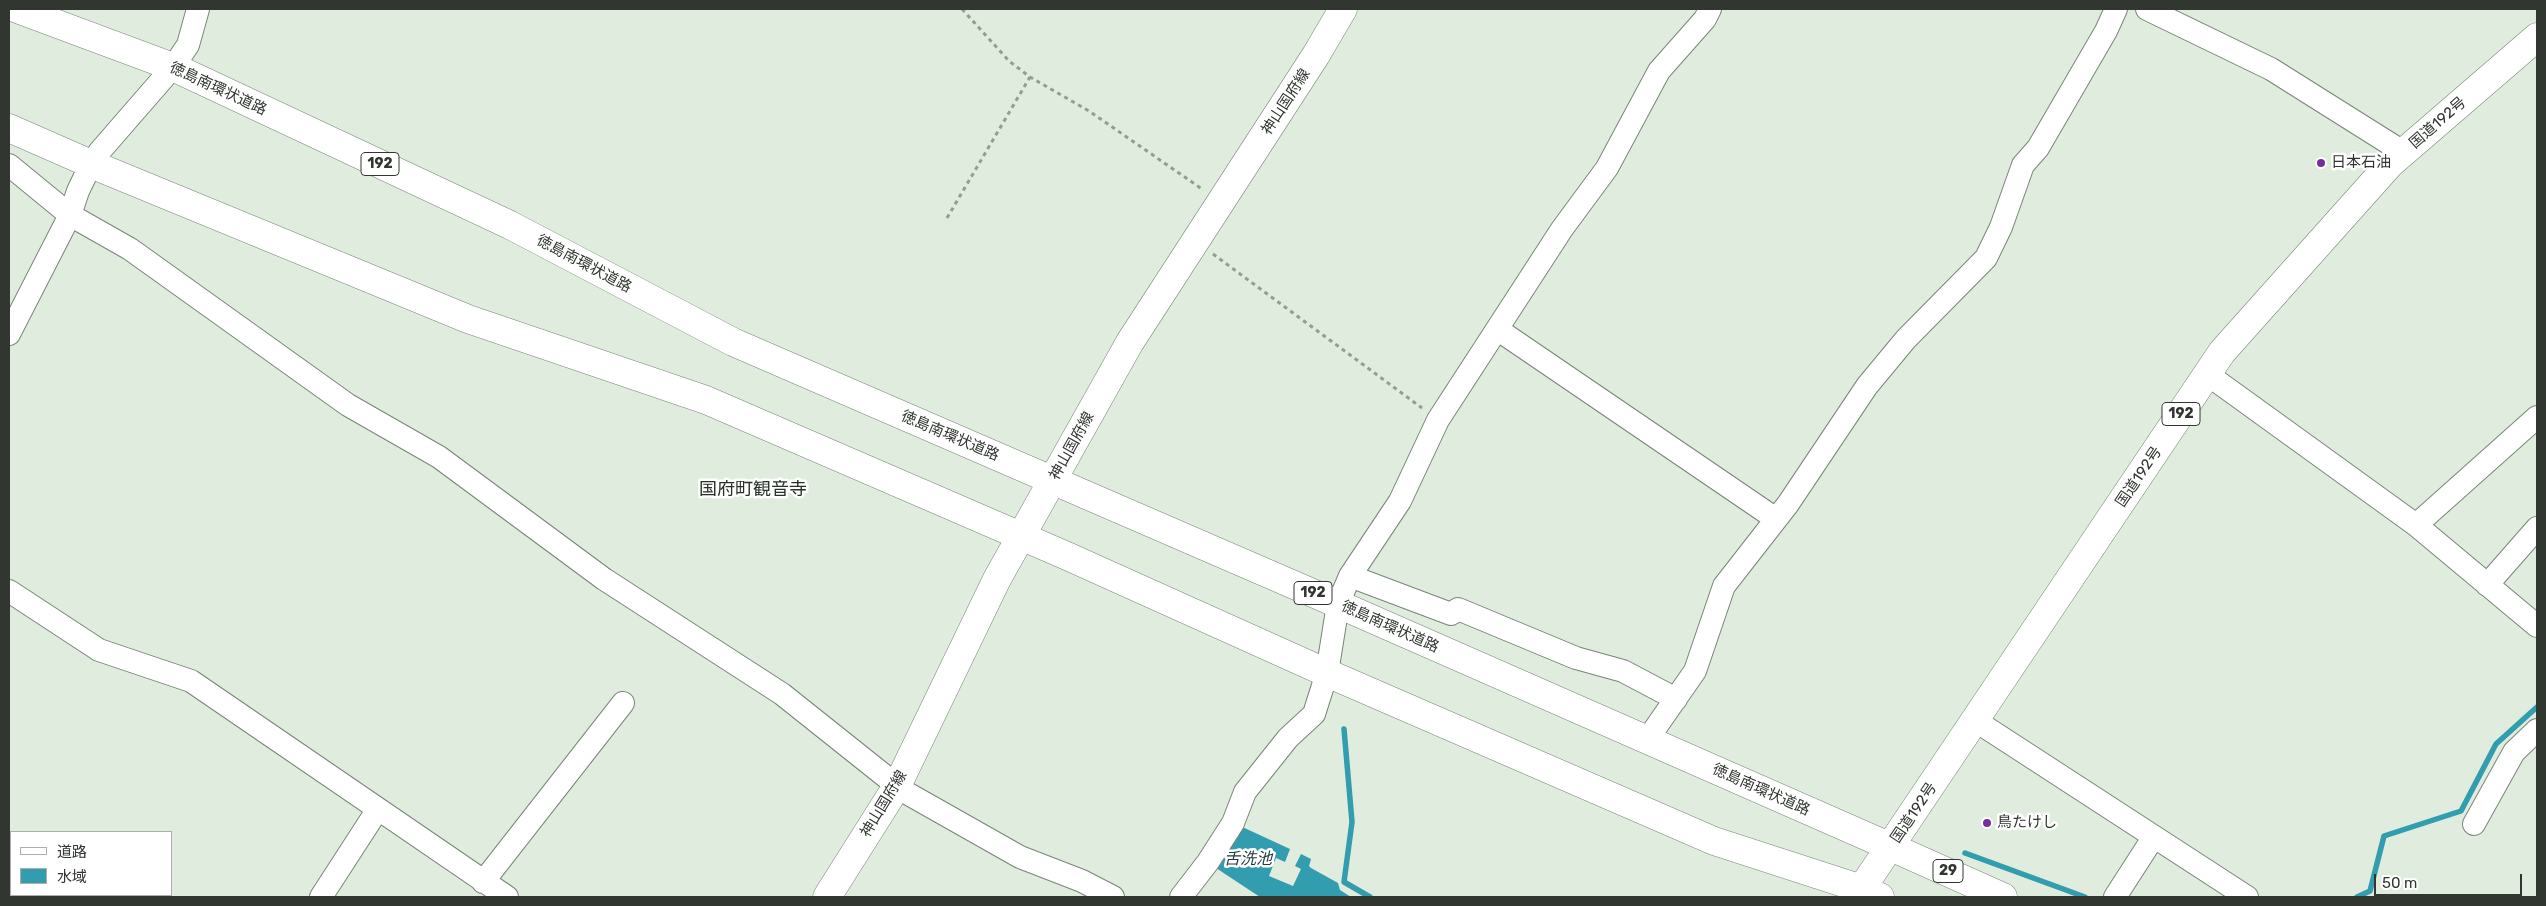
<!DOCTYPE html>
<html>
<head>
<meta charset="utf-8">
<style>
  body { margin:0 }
  #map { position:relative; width:2546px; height:906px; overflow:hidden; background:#dfecde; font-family:Rubik,"Noto Sans JP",sans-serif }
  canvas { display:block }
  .frame { position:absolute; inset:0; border:10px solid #313630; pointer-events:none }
  .legend { position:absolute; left:10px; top:831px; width:162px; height:65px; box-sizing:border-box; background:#fff; border:1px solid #adafac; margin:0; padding:6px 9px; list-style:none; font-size:15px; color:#313630 }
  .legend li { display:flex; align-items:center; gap:10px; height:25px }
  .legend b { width:25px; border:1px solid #adafac }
  .scale { position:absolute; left:2374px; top:874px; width:148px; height:22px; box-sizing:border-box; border:2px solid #313630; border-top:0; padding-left:6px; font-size:15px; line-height:18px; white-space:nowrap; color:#313630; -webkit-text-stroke:4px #fff; paint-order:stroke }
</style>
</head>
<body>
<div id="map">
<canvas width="2546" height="906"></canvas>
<div class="frame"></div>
<ul class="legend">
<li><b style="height:6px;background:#fff"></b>道路</li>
<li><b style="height:14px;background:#319dae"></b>水域</li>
</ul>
<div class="scale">50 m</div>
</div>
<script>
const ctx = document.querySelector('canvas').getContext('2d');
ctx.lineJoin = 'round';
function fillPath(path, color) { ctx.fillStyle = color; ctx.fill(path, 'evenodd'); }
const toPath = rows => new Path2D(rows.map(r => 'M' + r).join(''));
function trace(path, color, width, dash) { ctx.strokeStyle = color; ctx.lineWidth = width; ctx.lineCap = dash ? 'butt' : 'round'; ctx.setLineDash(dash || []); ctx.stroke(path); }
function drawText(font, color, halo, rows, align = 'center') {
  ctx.font = font + ' Rubik,"Noto Sans JP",sans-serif'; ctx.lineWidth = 5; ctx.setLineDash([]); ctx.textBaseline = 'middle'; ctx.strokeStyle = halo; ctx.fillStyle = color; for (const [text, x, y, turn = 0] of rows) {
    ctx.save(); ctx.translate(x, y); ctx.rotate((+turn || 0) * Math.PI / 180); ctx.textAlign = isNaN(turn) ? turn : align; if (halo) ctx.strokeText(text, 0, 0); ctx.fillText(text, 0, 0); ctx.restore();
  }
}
fillPath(toPath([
  [1238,825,1290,849,1285,862,1276,858,1269,876,1293,886,1301,869,1295,866,1301,854,1311,859,1309,866,1311,868,1338,883,1340,890,1351,897,1260,897,1213,866]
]), '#319dae');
trace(toPath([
  [1344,729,1352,822,1344,882,1370,897],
  [1965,853,2085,897],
  [2357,897,2370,891,2384,836,2461,811,2496,744,2537,707]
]), '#319dae', 5.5);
const minor = toPath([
  [2147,9,2271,69,2403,152],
  [9,165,70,215,130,249,348,405,439,457,604,579,782,694,905,792,1020,857,1082,881,1113,897],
  [1497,329,1776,519],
  [9,334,70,215,78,191,91,164,100,151,173,67,188,45,198,9],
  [2207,374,2416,525,2537,626],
  [2416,525,2537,417],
  [1350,576,1451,614,1458,609,1576,658,1623,671,1676,699],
  [2487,585,2537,528],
  [9,591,99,650,191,681,507,897],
  [1976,721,2247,897],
  [1647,740,1695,671,1724,586,1788,504,1867,386,1906,339,1986,258,2001,227,2023,165,2038,148,2106,31,2116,9],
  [2474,824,2514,752,2537,730],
  [483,882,623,703],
  [321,897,378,809],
  [1181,897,1208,862,1233,823,1245,792,1288,738,1314,714,1327,673,1338,604,1350,576,1400,501,1438,420,1562,229,1607,168,1659,71,1705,19,1710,9],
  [2115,897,2153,838]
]);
const secondary = toPath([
  [827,897,897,786,997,579,1130,342,1316,55,1343,9]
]);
const primary = toPath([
  [1891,847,2003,897],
  [1862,889,1880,897]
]);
const trunk = toPath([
  [17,9,173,67,510,225,733,342,1338,604,1891,847],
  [9,128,91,164,468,319,706,400,1067,556,1327,673,1714,841,1862,889],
  [1856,897,2222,352,2390,164,2537,37]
]);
trace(minor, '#7a8579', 24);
trace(secondary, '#7a8579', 29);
trace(primary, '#7a8579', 29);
trace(trunk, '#7a8579', 29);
trace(toPath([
  [962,9,1009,61,1030,77,1089,111,1202,189],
  [947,218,1030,77],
  [1213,254,1422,408]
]), '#939d92', 3, [4, 4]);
trace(minor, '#fff', 22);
trace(secondary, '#fff', 28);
trace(primary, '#fff', 28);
trace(trunk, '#fff', 28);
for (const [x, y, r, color] of [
  [2321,163,5,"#782d9f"],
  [1987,823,5,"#782d9f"]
]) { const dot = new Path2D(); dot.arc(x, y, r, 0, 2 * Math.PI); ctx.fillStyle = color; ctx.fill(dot); trace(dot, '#fff', 2); }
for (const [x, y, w] of [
  [380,164,38],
  [2181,414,38],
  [1313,593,38],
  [1948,871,30]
]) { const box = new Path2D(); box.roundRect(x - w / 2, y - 11.5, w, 23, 4); ctx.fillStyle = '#fff'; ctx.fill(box); trace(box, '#313630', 1); }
drawText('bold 14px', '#313630', null, [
  ["192",380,164],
  ["192",2181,414],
  ["192",1313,593],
  ["29",1948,871]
]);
drawText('15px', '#313630', '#fff', [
  ["徳島南環状道路",218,89,25],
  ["神山国府線",1286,102,-57],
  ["国道192号",2438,123,-41],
  ["徳島南環状道路",584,264,28],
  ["徳島南環状道路",950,436,23],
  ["神山国府線",1072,446,-61],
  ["国道192号",2139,477,-56],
  ["徳島南環状道路",1390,627,24],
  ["徳島南環状道路",1761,790,24],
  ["神山国府線",884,804,-59],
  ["国道192号",1914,813,-56]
]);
drawText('15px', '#313630', '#fff', [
  ["日本石油",2331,163],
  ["鳥たけし",1997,823]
], 'left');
drawText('italic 16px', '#223a3e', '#fff', [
  ["舌洗池",1248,859]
]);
drawText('18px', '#283127', '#fff', [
  ["国府町観音寺",753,490]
]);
</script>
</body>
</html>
